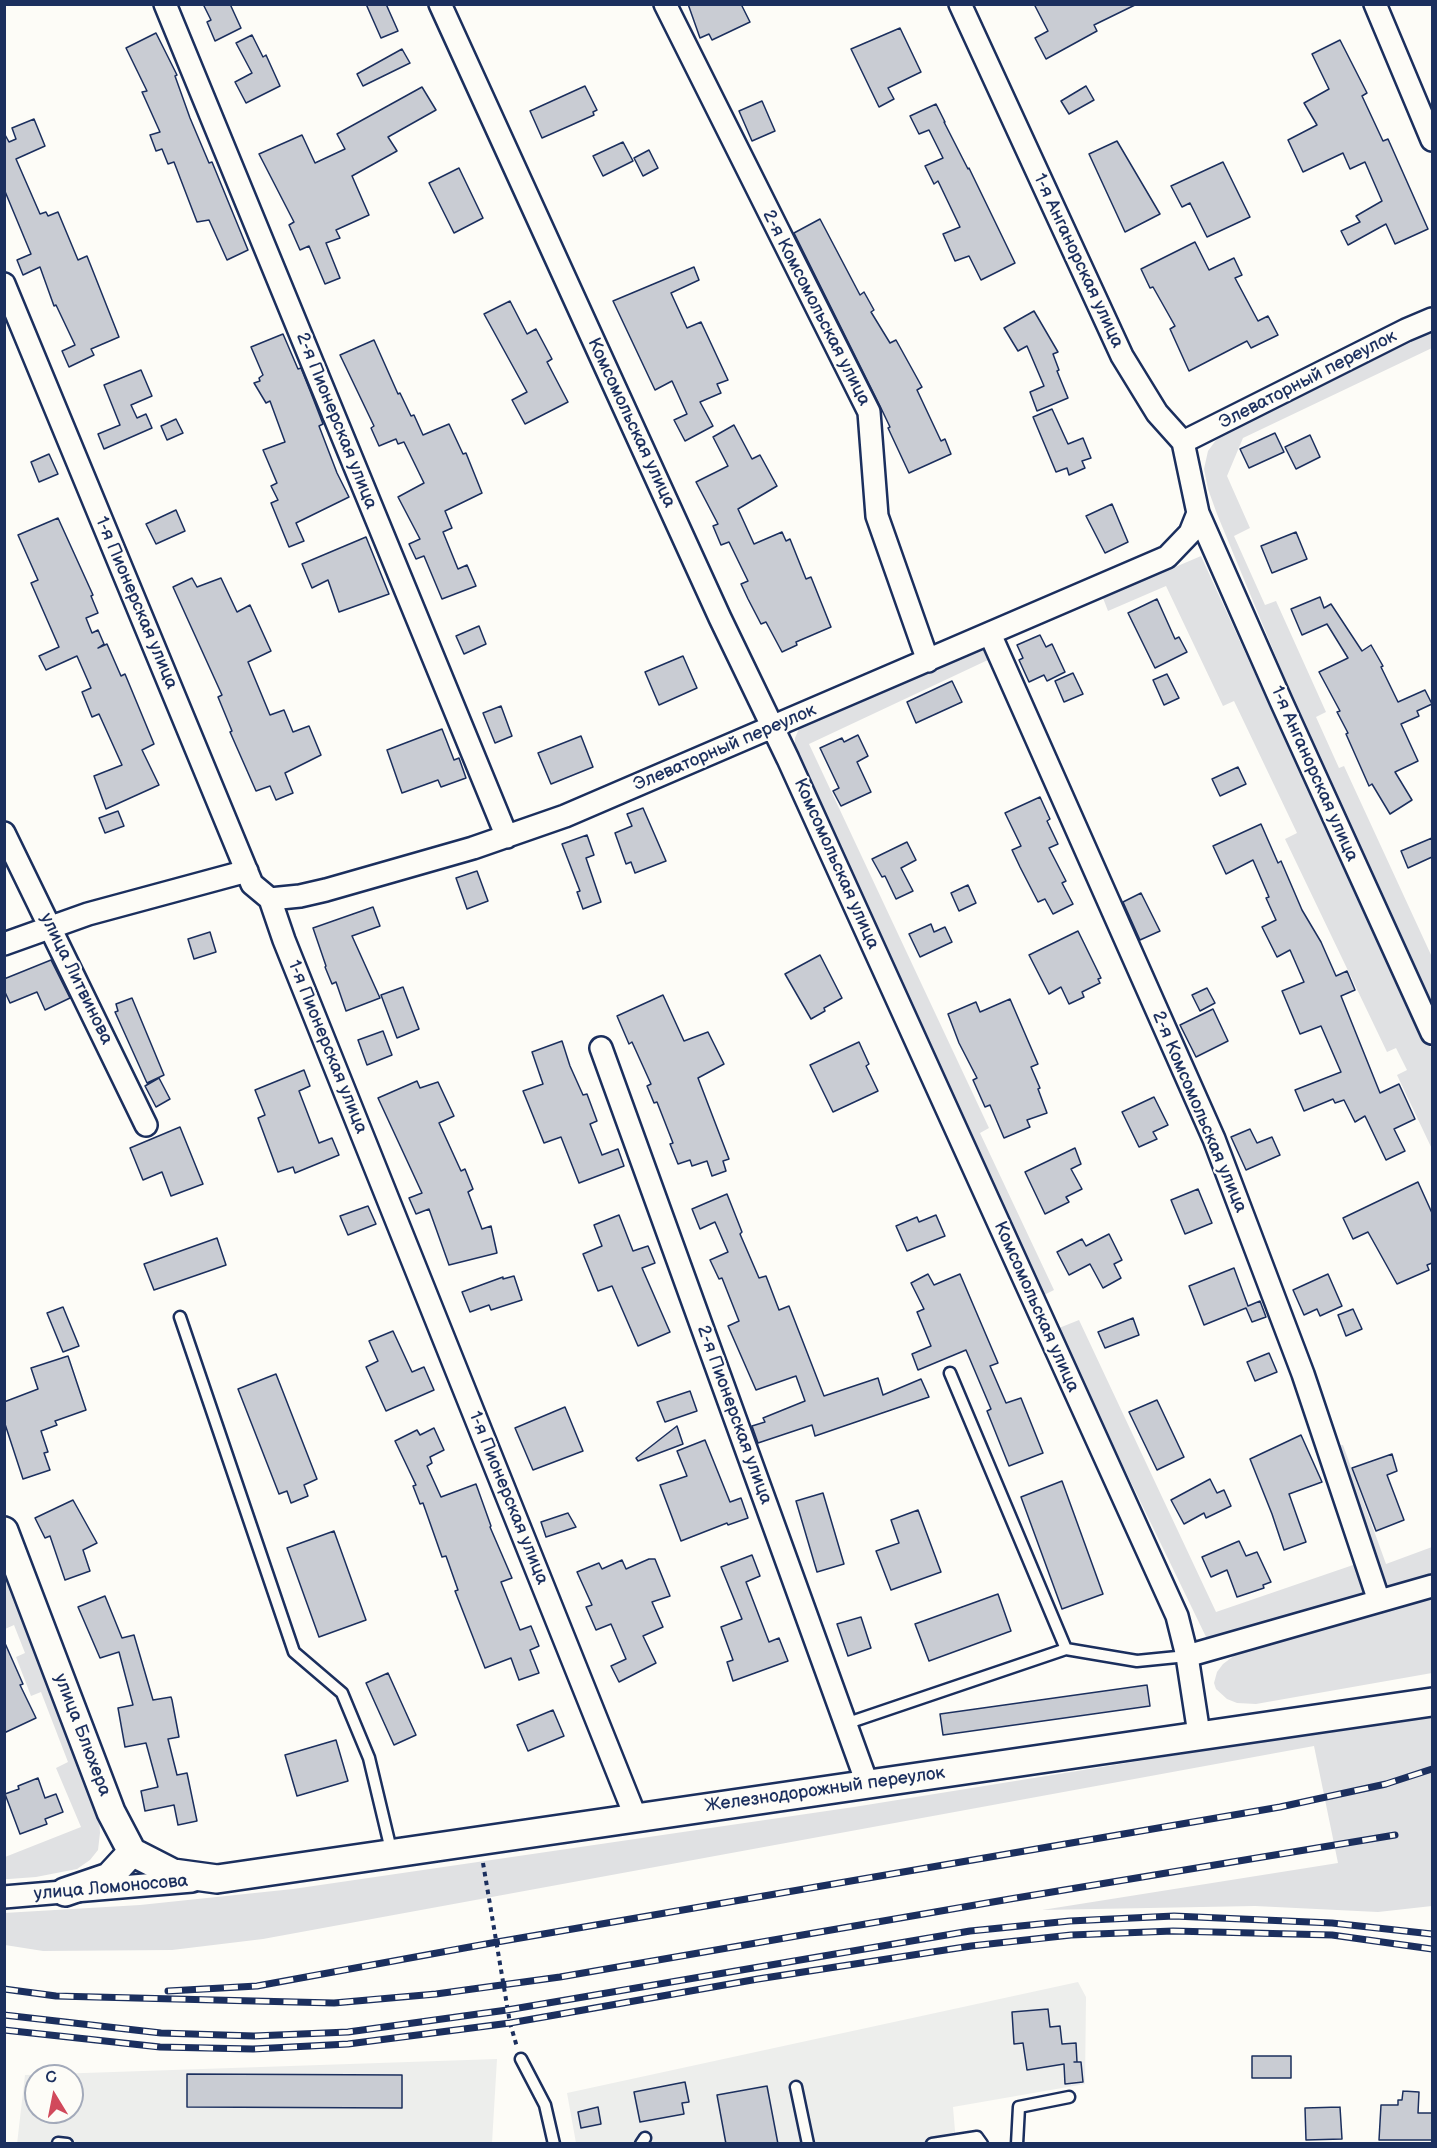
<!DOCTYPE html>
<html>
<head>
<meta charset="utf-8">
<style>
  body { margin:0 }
  #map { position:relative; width:1437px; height:2148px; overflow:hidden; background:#fdfcf7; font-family:"Balsamiq Sans",sans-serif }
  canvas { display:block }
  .frame { position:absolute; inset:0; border:6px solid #1b2f5e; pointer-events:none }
  .north { position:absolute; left:24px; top:2064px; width:60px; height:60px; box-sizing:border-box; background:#fdfcf7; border:2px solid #a3aaba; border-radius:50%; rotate:350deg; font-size:16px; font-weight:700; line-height:24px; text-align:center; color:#1b2f5e }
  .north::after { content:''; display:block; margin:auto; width:21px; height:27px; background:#d1495b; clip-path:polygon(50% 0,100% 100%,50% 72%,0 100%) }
</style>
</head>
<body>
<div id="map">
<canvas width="1437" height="2148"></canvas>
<div class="frame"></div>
<div class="north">С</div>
</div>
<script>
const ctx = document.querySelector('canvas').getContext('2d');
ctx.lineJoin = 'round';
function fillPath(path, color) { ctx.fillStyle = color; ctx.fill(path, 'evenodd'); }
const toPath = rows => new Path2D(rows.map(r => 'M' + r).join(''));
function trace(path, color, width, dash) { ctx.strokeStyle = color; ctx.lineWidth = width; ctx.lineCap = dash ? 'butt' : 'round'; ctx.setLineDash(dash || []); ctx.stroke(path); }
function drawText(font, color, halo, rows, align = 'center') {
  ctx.font = font + ' "Balsamiq Sans",sans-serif'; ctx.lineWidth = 4.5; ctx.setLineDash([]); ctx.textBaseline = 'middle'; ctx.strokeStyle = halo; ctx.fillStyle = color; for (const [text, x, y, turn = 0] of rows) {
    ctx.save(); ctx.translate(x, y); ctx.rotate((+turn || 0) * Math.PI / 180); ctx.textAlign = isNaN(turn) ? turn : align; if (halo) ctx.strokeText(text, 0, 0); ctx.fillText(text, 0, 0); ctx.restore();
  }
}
fillPath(toPath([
  [1078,1982,1086,1997,1085,2084,953,2107,956,2143,576,2143,567,2093],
  [497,2059,492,2143,17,2144,25,2075],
  [36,2076,72,2076,72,2112,36,2112]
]), '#edeeec');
fillPath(toPath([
  [1432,332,1432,348,1243,438,1227,476,1250,528,1234,536,1265,605,1276,601,1326,712,1316,717,1339,768,1344,766,1432,957,1432,1009,1319,761,1217,514,1208,489,1204,469,1208,451,1216,440,1238,426],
  [1201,556,1323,823,1432,1051,1432,1149,1397,1075,1407,1070,1396,1048,1387,1052,1285,839,1297,833,1234,701,1223,706,1166,586,1108,611,1103,598],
  [983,646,990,659,809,744,989,1128,980,1133,1054,1290,1044,1295,938,1069,872,916,797,755,795,746,795,738,800,726],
  [1079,1320,1216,1612,1356,1564,1365,1594,1208,1641,1111,1441,1059,1328],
  [1343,1445,1386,1564,1432,1547,1432,1579,1384,1590,1335,1446],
  [4,1573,99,1815,100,1833,98,1850,90,1860,77,1869,36,1877,9,1879,5,1879,5,1857,81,1827,56,1768,68,1762,41,1692,31,1696,16,1657,25,1653,14,1625,5,1629],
  [1432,1597,1432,1673,1256,1704,1237,1703,1227,1699,1216,1689,1214,1683,1217,1672,1223,1664,1235,1655,1261,1643],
  [1432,1709,1432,1906,1378,1912,1255,1906,1042,1910,1338,1863,1314,1746,263,1939,172,1950,43,1951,5,1945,4,1913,140,1905,293,1889,854,1807,1319,1732]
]), '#e0e1e3');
const building = toPath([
  [203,4,230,4,241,28,215,41,207,22,211,20,203,4],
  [366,4,386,4,398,31,381,38,366,4],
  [688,4,741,4,750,22,712,40,709,34,700,38,688,4],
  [1034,4,1137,4,1094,25,1097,31,1046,59,1035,38,1048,31,1034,4],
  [900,28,921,72,888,88,894,99,879,107,851,49,900,28],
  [156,33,177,75,175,76,190,118,209,163,212,162,248,250,227,260,209,220,197,222,174,162,168,164,162,149,156,151,150,135,160,132,142,92,147,91,126,48,156,33],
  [252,35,263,57,266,55,280,86,246,103,235,82,252,73,236,43,252,35],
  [1340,40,1367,93,1362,96,1383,141,1388,139,1428,229,1395,244,1386,224,1348,245,1341,231,1360,222,1356,216,1382,201,1365,162,1350,169,1343,153,1303,172,1288,140,1317,125,1304,103,1329,89,1312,54,1340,40],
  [402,49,410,63,363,86,357,74,402,49],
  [585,86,597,110,593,112,594,115,542,138,530,111,585,86],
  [1086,86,1094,100,1069,114,1061,101,1086,86],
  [422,87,436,110,388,137,397,151,352,176,369,215,336,230,340,238,326,243,340,278,325,284,309,246,300,250,289,225,294,222,259,154,302,135,315,163,345,149,337,134,422,87],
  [762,101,775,131,752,141,739,111,762,101],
  [936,104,945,122,944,122,968,169,969,168,1015,263,981,280,969,256,955,261,943,234,960,227,938,181,934,184,925,166,943,158,929,130,919,134,910,116,936,104],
  [34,119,45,146,16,159,40,214,46,212,48,216,58,212,78,260,87,256,119,337,91,349,94,355,69,367,62,351,75,345,56,305,54,306,40,267,23,275,17,260,31,254,4,189,4,133,9,142,16,139,12,128,34,119],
  [1117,141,1160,214,1125,232,1089,154,1117,141],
  [623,142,633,161,603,176,593,156,623,142],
  [649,150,658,168,643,176,634,158,649,150],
  [1223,162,1250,217,1207,237,1190,203,1182,207,1171,186,1223,162],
  [459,168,483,218,454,233,429,183,459,168],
  [820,219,860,295,864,292,874,310,871,312,890,343,896,340,922,387,917,390,941,441,945,439,951,454,909,473,888,428,890,427,880,406,794,233,820,219],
  [1195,242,1209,270,1234,258,1242,275,1235,278,1258,321,1268,316,1278,335,1251,348,1247,341,1189,371,1170,329,1175,326,1153,287,1150,288,1141,269,1195,242],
  [694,267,699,280,671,293,687,328,701,322,728,380,717,384,721,393,700,402,713,426,685,441,674,420,687,414,672,381,655,390,613,301,694,267],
  [510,301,527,334,536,329,552,359,547,362,568,402,525,424,512,400,527,392,484,314,510,301],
  [1034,311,1058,352,1053,354,1059,370,1057,371,1068,398,1037,411,1030,392,1044,386,1027,346,1018,351,1004,328,1034,311],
  [283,334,298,369,301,368,311,393,323,424,319,426,337,473,349,497,296,523,304,541,289,547,271,503,278,500,271,486,277,483,263,450,285,442,270,401,266,403,254,383,260,381,259,378,263,375,251,347,283,334],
  [374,340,398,394,400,393,411,416,414,415,423,435,449,424,463,454,466,453,482,493,445,511,452,528,443,532,458,569,467,565,476,586,442,599,424,556,416,559,409,544,420,539,398,497,424,483,404,442,398,444,396,439,379,446,371,428,374,426,340,355,374,340],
  [141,370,152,396,131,405,137,418,146,414,152,428,104,449,98,434,120,425,104,385,141,370],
  [1052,409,1068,444,1083,438,1091,458,1082,461,1085,468,1069,475,1067,468,1056,472,1033,417,1052,409],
  [176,419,183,433,167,440,161,426,176,419],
  [734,425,752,459,760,455,777,486,738,509,754,544,782,532,786,541,790,539,806,579,811,577,831,627,796,642,797,645,782,652,766,622,761,624,748,599,741,584,748,581,729,542,721,545,713,526,718,524,696,482,728,466,713,437,734,425],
  [1275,433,1284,452,1249,468,1240,449,1275,433],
  [1310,435,1320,457,1296,469,1285,447,1310,435],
  [49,454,58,474,39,482,31,462,49,454],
  [1112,504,1128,542,1105,553,1086,516,1112,504],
  [176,510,185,531,156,544,146,524,176,510],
  [58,518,93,595,91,596,98,613,86,618,92,633,98,630,104,644,98,648,107,644,121,676,125,674,154,744,142,750,159,785,106,809,94,776,122,765,99,714,92,717,82,692,91,688,77,656,46,670,39,656,59,647,31,583,38,580,18,535,58,518],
  [1296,532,1307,559,1272,573,1261,546,1296,532],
  [366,537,389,594,339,612,328,580,312,588,302,564,366,537],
  [192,578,197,587,221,578,237,612,250,605,271,651,248,662,270,715,284,710,293,732,309,726,321,755,285,773,293,793,276,800,270,786,256,791,230,732,232,731,218,697,222,695,173,587,192,578],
  [1320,597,1324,608,1331,604,1362,651,1371,645,1383,666,1381,667,1398,702,1425,690,1432,704,1417,711,1419,716,1401,724,1418,761,1395,772,1412,800,1390,814,1372,784,1369,786,1346,734,1348,733,1337,712,1340,711,1319,672,1348,658,1327,624,1302,635,1291,609,1320,597],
  [1157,599,1175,639,1179,637,1187,652,1155,668,1128,613,1157,599],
  [479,626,486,644,464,654,456,636,479,626],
  [1040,635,1046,647,1052,644,1065,672,1047,681,1044,675,1029,682,1019,660,1023,658,1017,645,1040,635],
  [683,656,697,688,659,705,645,672,683,656],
  [1073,673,1083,694,1064,702,1055,681,1073,673],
  [1167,674,1179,698,1164,705,1153,680,1167,674],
  [952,681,962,702,916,723,907,702,952,681],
  [501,706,512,736,495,743,483,713,501,706],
  [442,729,454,760,459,758,466,778,441,787,438,780,402,793,387,750,442,729],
  [858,735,868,756,857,762,871,792,841,806,833,791,839,788,820,748,842,738,844,742,858,735],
  [581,736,593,767,551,784,538,753,581,736],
  [1238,767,1246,784,1220,796,1212,779,1238,767],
  [1040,797,1050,819,1047,821,1058,844,1049,848,1066,881,1062,883,1073,904,1053,914,1045,899,1038,902,1020,867,1012,850,1021,846,1005,813,1040,797],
  [643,808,666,861,635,873,631,862,626,864,615,833,632,826,627,814,643,808],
  [118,811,124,826,105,833,99,818,118,811],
  [1261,824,1278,863,1281,861,1302,910,1321,942,1336,976,1347,971,1355,990,1341,996,1380,1093,1399,1084,1415,1119,1394,1129,1405,1151,1386,1160,1365,1116,1355,1122,1344,1100,1335,1103,1333,1099,1304,1111,1295,1090,1341,1072,1321,1026,1300,1034,1282,991,1304,982,1290,950,1277,957,1262,927,1276,920,1266,898,1269,897,1253,860,1226,874,1213,846,1261,824],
  [587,835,594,855,586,858,601,902,583,909,577,892,580,891,562,844,587,835],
  [1432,838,1432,857,1408,868,1401,851,1432,838],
  [907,842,916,860,901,868,913,891,896,899,885,876,882,877,872,859,907,842],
  [477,871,488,901,467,909,456,878,477,871],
  [968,885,976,903,959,911,951,893,968,885],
  [1141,893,1160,931,1140,940,1123,902,1141,893],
  [373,907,380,926,352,936,380,998,346,1011,336,982,332,984,325,967,326,966,313,928,373,907],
  [931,924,934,932,945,927,952,942,920,957,909,934,931,924],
  [1078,931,1101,978,1098,979,1100,983,1082,992,1084,997,1069,1004,1061,987,1049,994,1029,955,1078,931],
  [210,932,216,952,194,959,188,939,210,932],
  [820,955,842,998,824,1008,825,1011,811,1019,785,974,820,955],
  [51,960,70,998,45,1010,37,992,10,1003,4,990,4,979,51,960],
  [403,987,419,1029,397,1038,381,995,403,987],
  [1207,988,1215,1003,1200,1011,1192,995,1207,988],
  [663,995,684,1041,708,1032,724,1064,698,1078,729,1159,723,1161,726,1171,712,1176,707,1161,692,1166,690,1160,678,1164,670,1144,673,1143,657,1102,654,1103,647,1086,651,1084,632,1042,629,1044,617,1016,663,995],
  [132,998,164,1075,147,1083,115,1012,118,1011,116,1004,132,998],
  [1010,999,1038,1064,1031,1067,1040,1088,1038,1089,1047,1113,1027,1120,1030,1127,1004,1138,990,1105,985,1107,973,1080,977,1078,959,1043,948,1014,976,1002,980,1012,1010,999],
  [1213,1009,1228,1041,1196,1057,1180,1025,1213,1009],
  [383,1031,392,1055,367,1065,358,1040,383,1031],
  [562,1041,570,1066,583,1095,587,1094,597,1121,590,1124,602,1155,618,1149,624,1166,579,1183,561,1137,544,1143,523,1091,543,1084,532,1052,562,1041],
  [859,1042,869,1064,866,1066,878,1091,833,1112,810,1065,859,1042],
  [304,1070,310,1086,299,1091,319,1143,332,1138,339,1155,295,1173,293,1167,278,1172,258,1118,265,1115,255,1090,304,1070],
  [159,1078,170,1099,156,1107,145,1086,159,1078],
  [417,1081,420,1088,438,1082,454,1116,439,1123,461,1171,465,1169,473,1189,468,1192,482,1229,491,1226,497,1253,449,1265,429,1209,416,1214,409,1198,422,1193,378,1098,417,1081],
  [1154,1097,1168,1125,1153,1132,1157,1139,1139,1147,1122,1112,1154,1097],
  [180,1127,203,1184,171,1196,162,1172,143,1180,130,1148,180,1127],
  [1250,1129,1257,1143,1272,1137,1280,1155,1246,1170,1231,1137,1250,1129],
  [1075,1148,1081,1164,1071,1169,1082,1189,1066,1197,1069,1202,1045,1214,1025,1172,1075,1148],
  [1418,1182,1432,1213,1432,1263,1427,1265,1429,1270,1397,1284,1368,1232,1353,1239,1343,1218,1418,1182],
  [1198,1189,1212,1223,1185,1234,1171,1200,1198,1189],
  [727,1194,742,1232,740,1234,759,1278,766,1276,779,1310,789,1306,824,1396,878,1378,883,1395,921,1379,929,1397,815,1436,812,1425,758,1443,752,1426,765,1422,763,1418,805,1401,796,1376,756,1390,728,1326,739,1321,722,1278,719,1279,710,1260,728,1252,715,1222,700,1229,692,1209,727,1194],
  [368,1206,376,1224,348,1235,340,1216,368,1206],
  [619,1215,633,1251,648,1246,655,1263,642,1268,670,1332,638,1346,612,1286,598,1291,583,1254,602,1246,594,1225,619,1215],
  [936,1215,945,1236,907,1251,896,1226,917,1217,919,1222,936,1215],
  [1109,1234,1122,1260,1114,1264,1121,1278,1103,1288,1090,1264,1069,1275,1057,1252,1082,1239,1086,1246,1109,1234],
  [217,1238,226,1265,154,1290,144,1264,217,1238],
  [1234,1268,1248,1306,1260,1301,1266,1317,1252,1322,1246,1308,1204,1325,1189,1286,1234,1268],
  [928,1274,934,1285,960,1274,998,1363,990,1366,1006,1403,1021,1398,1043,1453,1009,1466,987,1411,991,1409,966,1350,918,1370,912,1354,931,1346,917,1312,924,1309,911,1283,928,1274],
  [1328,1274,1342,1306,1320,1316,1317,1309,1304,1315,1293,1290,1328,1274],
  [514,1276,522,1300,491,1310,489,1305,470,1312,462,1292,503,1277,503,1279,514,1276],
  [63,1307,79,1346,63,1352,47,1313,63,1307],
  [1353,1309,1362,1329,1346,1336,1338,1315,1353,1309],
  [1133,1318,1139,1335,1105,1348,1098,1332,1133,1318],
  [393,1331,412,1372,424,1367,434,1390,386,1411,366,1367,378,1361,369,1341,393,1331],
  [1269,1353,1277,1372,1255,1381,1247,1362,1269,1353],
  [68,1356,86,1410,55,1421,57,1425,41,1431,48,1452,44,1453,50,1470,23,1479,4,1421,4,1402,38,1389,31,1368,68,1356],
  [276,1374,317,1479,304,1485,308,1496,291,1503,287,1491,279,1494,238,1389,276,1374],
  [690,1391,697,1411,665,1422,657,1402,690,1391],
  [1157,1400,1184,1457,1157,1470,1129,1412,1157,1400],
  [565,1407,583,1451,533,1470,515,1428,565,1407],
  [677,1426,683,1444,638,1461,636,1458,677,1426],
  [434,1428,444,1450,430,1457,432,1463,427,1466,441,1497,476,1484,491,1526,490,1527,512,1578,501,1582,520,1630,531,1626,539,1646,530,1650,539,1673,519,1680,511,1658,485,1668,455,1591,458,1590,446,1556,442,1557,423,1503,420,1504,413,1486,416,1485,395,1441,417,1430,420,1435,434,1428],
  [1301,1435,1322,1482,1289,1494,1306,1542,1284,1550,1272,1514,1250,1459,1301,1435],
  [705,1440,730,1502,741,1498,748,1518,728,1525,727,1523,681,1541,660,1485,687,1476,677,1451,705,1440],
  [1392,1454,1397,1471,1387,1475,1404,1520,1376,1531,1352,1468,1392,1454],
  [1210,1479,1217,1493,1224,1490,1231,1506,1206,1518,1204,1513,1184,1524,1171,1500,1210,1479],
  [1062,1481,1103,1594,1062,1609,1021,1497,1062,1481],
  [823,1493,844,1564,817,1572,796,1501,823,1493],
  [73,1500,97,1543,83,1550,90,1571,65,1580,50,1536,45,1538,35,1518,73,1500],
  [918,1510,941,1572,891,1590,876,1551,899,1543,891,1520,918,1510],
  [568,1513,576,1527,546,1537,541,1522,568,1513],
  [334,1531,366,1620,319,1637,287,1548,334,1531],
  [1239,1541,1246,1556,1257,1552,1271,1582,1263,1585,1264,1588,1237,1597,1227,1570,1211,1577,1202,1557,1239,1541],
  [752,1555,760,1576,746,1582,769,1642,779,1638,788,1661,733,1681,727,1662,733,1660,721,1627,742,1619,721,1567,752,1555],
  [649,1559,655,1559,670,1596,652,1602,663,1627,643,1636,656,1663,619,1682,611,1666,626,1659,611,1624,596,1630,586,1607,592,1605,577,1572,599,1563,602,1569,622,1560,626,1569,649,1559],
  [998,1594,1011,1631,929,1661,915,1624,998,1594],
  [105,1596,122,1638,134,1635,153,1700,171,1697,172,1700,179,1737,168,1739,177,1775,187,1773,197,1821,178,1825,174,1805,145,1811,141,1791,158,1787,146,1743,125,1747,118,1708,133,1705,119,1652,100,1658,78,1607,105,1596],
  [861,1617,871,1648,848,1656,837,1624,861,1617],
  [4,1641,23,1684,20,1685,36,1718,4,1733,4,1641],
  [388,1673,416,1735,394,1745,366,1683,388,1673],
  [1147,1685,1150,1706,943,1735,940,1714,1147,1685],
  [553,1710,564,1736,528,1751,517,1725,553,1710],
  [336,1740,348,1781,297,1796,285,1755,336,1740],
  [38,1778,45,1798,56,1794,63,1812,45,1819,47,1824,20,1834,5,1794,19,1789,18,1786,38,1778],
  [1048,2009,1050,2027,1060,2026,1062,2044,1076,2043,1077,2062,1074,2062,1081,2062,1083,2082,1065,2084,1064,2064,1027,2070,1023,2043,1014,2044,1012,2012,1048,2009],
  [1252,2056,1291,2056,1291,2078,1252,2078,1252,2056],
  [187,2074,402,2075,402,2108,187,2107,187,2074],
  [685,2082,689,2102,682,2103,684,2114,640,2122,634,2092,685,2082],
  [767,2086,778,2144,726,2144,717,2095,767,2086],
  [1403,2091,1419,2092,1418,2113,1432,2113,1432,2140,1379,2140,1381,2105,1398,2105,1398,2100,1402,2100,1403,2091],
  [598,2107,601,2124,581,2128,578,2112,598,2107],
  [1340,2107,1342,2139,1306,2140,1305,2108,1340,2107]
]);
fillPath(building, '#c9ccd3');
trace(building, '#1b2f5e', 1.5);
const service = toPath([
  [180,1317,294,1652,342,1693,369,1758,392,1854],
  [1066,1649,1137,1661,1187,1656],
  [845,1724,1066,1649,950,1373],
  [521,2059,545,2105,554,2144],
  [796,2087,808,2144],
  [58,2143,67,2144],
  [641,2144,645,2138],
  [932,2144,977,2137,982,2144],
  [1017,2144,1019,2107,1069,2097]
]);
const minor = toPath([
  [165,4,507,837],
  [440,4,720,618,788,759,1177,1616,1187,1656,1199,1734],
  [665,4,869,412,877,516,928,661],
  [1375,4,1432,140],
  [4,284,252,884,270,899,284,940,636,1818],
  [1183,442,1406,330,1432,319],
  [1198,513,1281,701,1432,1033],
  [990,634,1214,1139,1303,1374,1379,1601],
  [4,833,146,1125],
  [270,899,300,896,326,890,473,848,565,816,1167,557,1190,533,1198,513,1183,442,1157,413,1122,356,960,4],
  [4,944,88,914,247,871],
  [601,1048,867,1783],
  [1187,1656,1432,1586],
  [4,1897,192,1881]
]);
const tertiary = toPath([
  [4,1531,111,1812,132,1852,173,1873,217,1879,1432,1702],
  [65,1892,109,1877,132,1852]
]);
trace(service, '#1b2f5e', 15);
trace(minor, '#1b2f5e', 26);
trace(tertiary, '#1b2f5e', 32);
trace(toPath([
  [483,1863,510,2023,517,2047]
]), '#1b2f5e', 4, [4.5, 4.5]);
trace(service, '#fdfcf7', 10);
trace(minor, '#fdfcf7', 21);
trace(tertiary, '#fdfcf7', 27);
const rail = toPath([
  [4,1989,56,1996,334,2003,436,1994,560,1977,1010,1899,1395,1835],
  [168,1991,257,1986,497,1942,1280,1807,1386,1784,1432,1769],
  [4,2015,161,2033,254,2036,348,2032,507,2010,970,1931,1070,1921,1174,1916,1332,1923,1432,1934],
  [4,2030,160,2047,253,2049,348,2044,510,2023,758,1979,971,1946,1071,1935,1173,1931,1332,1935,1432,1949]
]);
trace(rail, '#1b2f5e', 7);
trace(rail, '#fdfcf7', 4.5, [14]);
drawText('18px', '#1b2f5e', '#fdfcf7', [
  ["1-я Анганорская улица",1078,261,65],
  ["2-я Комсомольская улица",816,308,63],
  ["Элеваторный переулок",1308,380,-27],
  ["2-я Пионерская улица",336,421,68],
  ["Комсомольская улица",631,423,65],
  ["1-я Пионерская улица",136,603,67],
  ["Элеваторный переулок",725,748,-23],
  ["1-я Анганорская улица",1314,774,66],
  ["Комсомольская улица",836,864,66],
  ["улица Литвинова",76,979,64],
  ["1-я Пионерская улица",327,1047,68],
  ["2-я Комсомольская улица",1199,1112,67],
  ["Комсомольская улица",1036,1307,66],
  ["2-я Пионерская улица",734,1415,70],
  ["1-я Пионерская улица",508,1498,68],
  ["улица Блюхера",82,1735,69],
  ["Железнодорожный переулок",825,1790,-8],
  ["улица Ломоносова",111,1888,-5]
]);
</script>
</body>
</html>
